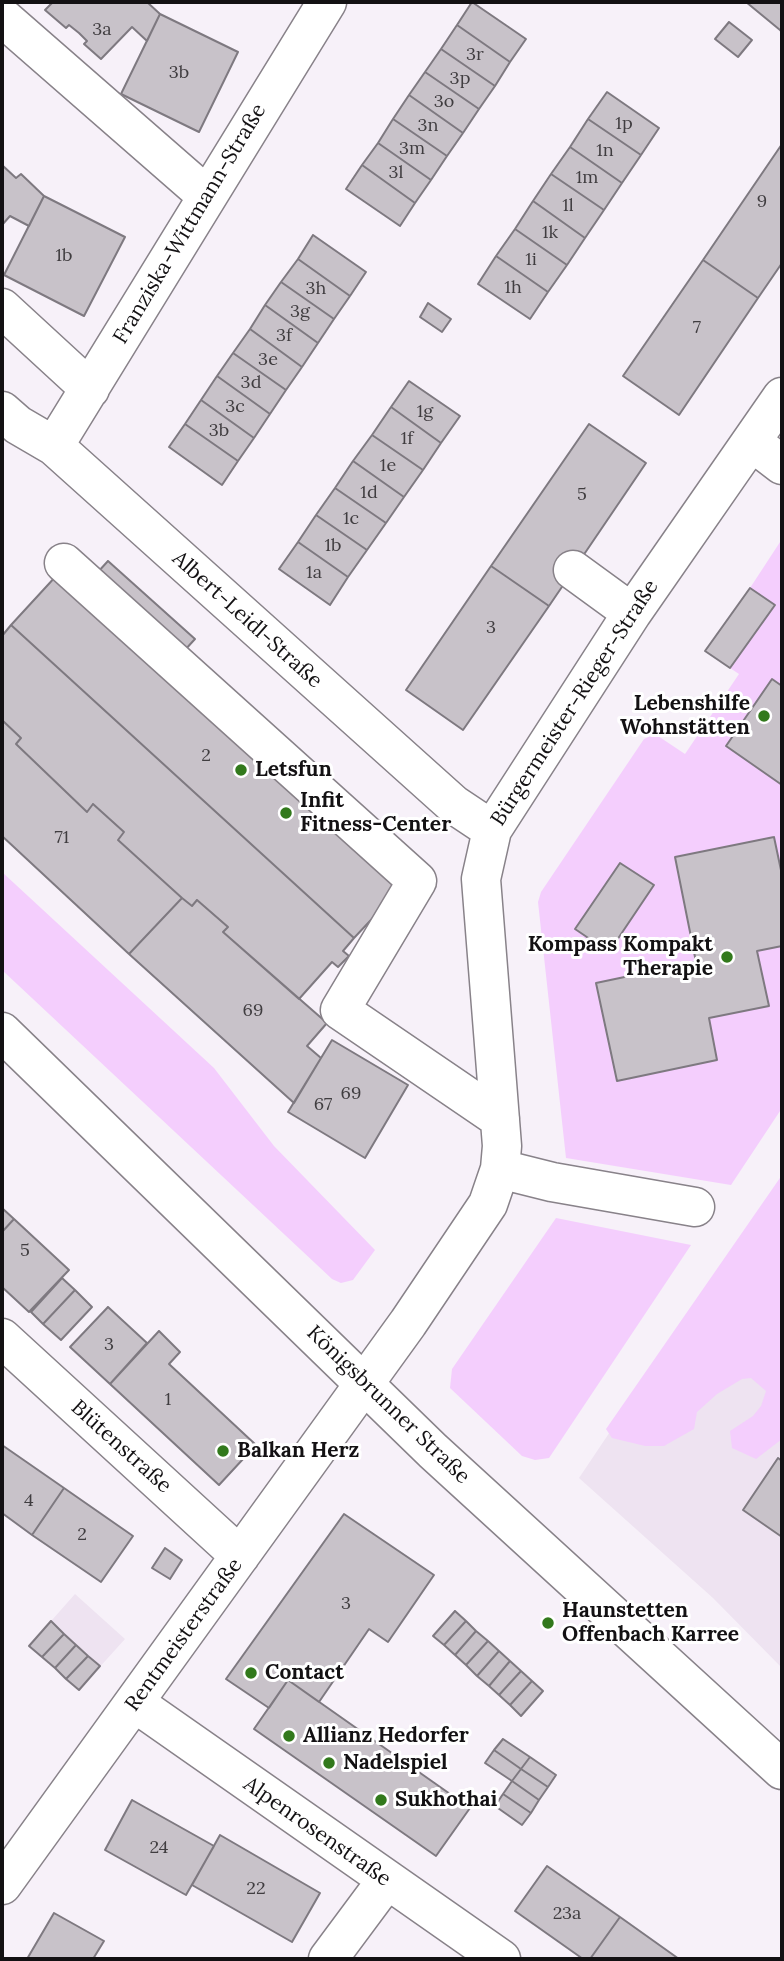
<!DOCTYPE html>
<html>
<head>
<meta charset="utf-8">
<style>
  body { margin:0 }
  #map { position:relative; width:784px; height:1961px; overflow:hidden; background:#f7f1f9; font-family:Lora,serif }
  canvas { display:block }
  .frame { position:absolute; inset:0; border:4px solid #131113; pointer-events:none }
</style>
</head>
<body>
<div id="map">
<canvas width="784" height="1961"></canvas>
<div class="frame"></div>
</div>
<script>
const ctx = document.querySelector('canvas').getContext('2d');
ctx.lineJoin = 'round';
function fillPath(path, color) { ctx.fillStyle = color; ctx.fill(path, 'evenodd'); }
const toPath = rows => new Path2D(rows.map(r => 'M' + r).join(''));
function trace(path, color, width, dash) { ctx.strokeStyle = color; ctx.lineWidth = width; ctx.lineCap = dash ? 'butt' : 'round'; ctx.setLineDash(dash || []); ctx.stroke(path); }
function drawText(font, color, halo, rows, align = 'center') {
  ctx.font = font + ' Lora,serif'; ctx.lineWidth = 6; ctx.setLineDash([]); ctx.textBaseline = 'middle'; ctx.strokeStyle = halo; ctx.fillStyle = color; for (const [text, x, y, turn = 0] of rows) {
    ctx.save(); ctx.translate(x, y); ctx.rotate((+turn || 0) * Math.PI / 180); ctx.textAlign = isNaN(turn) ? turn : align; if (halo) ctx.strokeText(text, 0, 0); ctx.fillText(text, 0, 0); ctx.restore();
  }
}
fillPath(toPath([
  [740,1238,782,1266,782,1668,713,1598,579,1478],
  [75,1594,125,1639,79,1690,29,1646]
]), '#eee3f1');
fillPath(toPath([
  [782,539,782,1108,731,1185,566,1158,538,902,541,892,644,739,655,734,685,754,739,674,730,668,774,605,750,588],
  [2,872,214,1068,274,1146,375,1250,353,1280,341,1283,332,1279,2,970],
  [782,1175,782,1439,756,1459,732,1448,730,1431,753,1416,761,1406,766,1391,751,1378,742,1379,717,1394,697,1412,694,1429,664,1446,645,1446,612,1438,606,1429],
  [556,1218,691,1245,549,1458,535,1460,522,1456,450,1388,452,1369]
]), '#f4cefd');
const building = toPath([
  [53,2,147,2,160,14,147,41,132,27,101,59,84,44,87,41,79,33,69,25,66,28,45,10,53,2],
  [472,2,526,39,510,62,457,25,472,2],
  [746,2,782,2,782,32,780,30,746,2],
  [160,14,238,52,199,132,121,94,160,14],
  [729,22,752,40,738,57,715,39,729,22],
  [457,25,510,62,495,86,441,49,457,25],
  [441,49,495,86,479,109,425,72,441,49],
  [425,72,479,109,463,133,409,95,425,72],
  [607,92,659,128,641,155,588,119,607,92],
  [409,95,463,133,447,156,393,119,409,95],
  [393,119,447,156,431,180,378,143,393,119],
  [588,119,641,155,622,183,570,147,588,119],
  [378,143,431,180,415,203,362,165,378,143],
  [782,144,782,263,758,298,703,260,782,144],
  [570,147,622,183,604,210,551,174,570,147],
  [2,165,16,178,21,174,44,196,29,226,10,216,2,225,2,165],
  [362,165,415,203,400,226,346,189,362,165],
  [551,174,604,210,585,238,533,201,551,174],
  [44,196,125,237,84,316,4,275,44,196],
  [533,201,585,238,567,265,515,229,533,201],
  [515,229,567,265,548,292,496,256,515,229],
  [313,235,366,272,350,296,298,259,313,235],
  [496,256,548,292,530,319,478,284,496,256],
  [298,259,350,296,334,319,281,282,298,259],
  [703,260,758,298,679,415,623,376,703,260],
  [281,282,334,319,318,343,265,305,281,282],
  [428,303,451,319,442,332,420,317,428,303],
  [265,305,318,343,302,367,250,329,265,305],
  [250,329,302,367,286,390,233,353,250,329],
  [233,353,286,390,270,414,217,376,233,353],
  [217,376,270,414,254,438,201,400,217,376],
  [409,381,460,416,441,443,391,407,409,381],
  [201,400,254,438,238,461,185,424,201,400],
  [391,407,441,443,423,470,372,435,391,407],
  [185,424,238,461,222,485,169,447,185,424],
  [589,424,646,463,549,606,491,566,589,424],
  [372,435,423,470,404,497,353,461,372,435],
  [353,461,404,497,386,523,335,488,353,461],
  [335,488,386,523,367,550,316,515,335,488],
  [316,515,367,550,348,577,298,542,316,515],
  [298,542,348,577,330,605,279,569,298,542],
  [108,561,195,639,184,651,97,573,108,561],
  [491,566,549,606,463,730,406,690,491,566],
  [57,575,401,888,354,938,11,625,57,575],
  [750,588,775,605,730,668,705,651,750,588],
  [11,625,354,938,343,951,349,956,338,967,332,962,299,999,223,932,228,927,197,900,192,906,182,898,118,840,124,832,93,804,87,812,16,744,21,738,2,720,2,636,11,625],
  [772,679,782,686,782,785,726,746,772,679],
  [2,720,21,738,16,744,87,812,93,804,124,832,118,840,182,898,129,954,2,836,2,720],
  [774,837,782,875,782,946,757,951,769,1006,709,1018,717,1060,617,1081,596,983,696,962,675,857,774,837],
  [620,863,654,885,609,952,575,929,620,863],
  [182,898,192,906,197,900,228,927,223,932,327,1023,307,1046,321,1058,294,1103,129,954,182,898],
  [332,1040,408,1085,365,1158,288,1112,332,1040],
  [2,1208,14,1219,2,1232,2,1208],
  [14,1219,69,1270,29,1312,2,1287,2,1232,14,1219],
  [62,1278,75,1290,43,1324,31,1312,62,1278],
  [75,1290,92,1307,61,1340,43,1324,75,1290],
  [108,1307,147,1343,110,1384,70,1347,108,1307],
  [159,1331,180,1352,169,1364,256,1445,219,1485,110,1384,159,1331],
  [2,1445,64,1488,32,1535,2,1513,2,1445],
  [778,1458,782,1461,782,1537,743,1510,778,1458],
  [64,1488,133,1536,101,1582,32,1535,64,1488],
  [344,1514,434,1575,388,1642,369,1629,319,1702,288,1680,269,1708,226,1679,344,1514],
  [165,1548,182,1560,170,1579,152,1568,165,1548],
  [455,1611,466,1621,444,1645,433,1636,455,1611],
  [51,1621,64,1634,42,1657,29,1646,51,1621],
  [466,1621,476,1631,455,1655,444,1645,466,1621],
  [476,1631,488,1641,466,1665,455,1655,476,1631],
  [64,1634,76,1645,55,1668,42,1657,64,1634],
  [488,1641,499,1651,477,1676,466,1665,488,1641],
  [76,1645,88,1656,66,1679,55,1668,76,1645],
  [499,1651,510,1661,489,1686,477,1676,499,1651],
  [88,1656,100,1666,79,1690,66,1679,88,1656],
  [510,1661,521,1671,499,1695,489,1686,510,1661],
  [521,1671,532,1681,510,1705,499,1695,521,1671],
  [288,1680,470,1808,436,1856,254,1729,288,1680],
  [532,1681,543,1691,521,1716,510,1705,532,1681],
  [503,1739,530,1757,521,1769,494,1750,503,1739],
  [494,1750,521,1769,512,1781,485,1763,494,1750],
  [530,1757,556,1775,548,1787,521,1769,530,1757],
  [521,1769,548,1787,539,1800,512,1781,521,1769],
  [512,1781,539,1800,531,1813,503,1794,512,1781],
  [503,1794,531,1813,522,1825,495,1806,503,1794],
  [132,1800,214,1846,186,1895,105,1850,132,1800],
  [220,1835,320,1893,292,1942,192,1885,220,1835],
  [547,1866,620,1917,590,1959,583,1959,515,1911,547,1866],
  [54,1913,104,1941,93,1959,27,1959,54,1913],
  [620,1917,679,1959,590,1959,620,1917]
]);
fillPath(building, '#c8c2c9');
trace(building, '#7e7980', 2);
const minor = toPath([
  [2,17,207,196],
  [2,308,90,389],
  [2,411,18,425,54,446,453,804,492,830],
  [752,442,782,465],
  [54,446,327,2],
  [64,563,417,881,340,1010,500,1119],
  [573,570,632,613],
  [500,1169,552,1182,695,1207],
  [2,1338,240,1556],
  [135,1703,501,1959],
  [2,1885,408,1323,488,1204,500,1169,502,1146,481,879,492,830,632,613,782,397],
  [328,1959,386,1881]
]);
const major = toPath([
  [2,1032,433,1451,782,1770]
]);
trace(minor, '#888289', 41);
trace(major, '#888289', 41);
trace(minor, '#fff', 38);
trace(major, '#fff', 38);
for (const [x, y, r, color] of [
  [764,716,7,"#32791c"],
  [241,770,7,"#32791c"],
  [286,813,7,"#32791c"],
  [727,957,7,"#32791c"],
  [223,1451,7,"#32791c"],
  [548,1623,7,"#32791c"],
  [251,1673,7,"#32791c"],
  [289,1736,7,"#32791c"],
  [329,1763,7,"#32791c"],
  [381,1800,7,"#32791c"]
]) { const dot = new Path2D(); dot.arc(x, y, r, 0, 2 * Math.PI); ctx.fillStyle = color; ctx.fill(dot); trace(dot, '#fff', 2.5); }
drawText('18px', '#403d40', null, [
  ["3a",102,30],
  ["3r",475,55],
  ["3b",179,73],
  ["3p",460,79],
  ["3o",444,102],
  ["1p",624,124],
  ["3n",428,126],
  ["3m",412,149],
  ["1n",605,151],
  ["3l",396,173],
  ["1m",587,178],
  ["9",762,202],
  ["1l",568,206],
  ["1k",550,233],
  ["1b",64,256],
  ["1i",531,260],
  ["1h",513,288],
  ["3h",316,289],
  ["3g",300,312],
  ["7",697,328],
  ["3f",284,336],
  ["3e",268,360],
  ["3d",251,383],
  ["3c",235,407],
  ["1g",425,412],
  ["3b",219,431],
  ["1f",407,439],
  ["1e",388,466],
  ["1d",369,493],
  ["5",582,495],
  ["1c",351,519],
  ["1b",333,546],
  ["1a",314,573],
  ["3",491,628],
  ["2",206,756],
  ["71",62,838],
  ["69",253,1011],
  ["69",351,1094],
  ["67",323,1105],
  ["5",25,1251],
  ["3",109,1345],
  ["1",168,1400],
  ["4",29,1501],
  ["2",82,1535],
  ["3",346,1604],
  ["24",159,1848],
  ["22",256,1889],
  ["23a",567,1914]
]);
drawText('21px', '#131113', '#fff', [
  ["Franziska-Wittmann-Straße",190,224,-59],
  ["Albert-Leidl-Straße",247,620,42],
  ["Bürgermeister-Rieger-Straße",575,703,-57],
  ["Königsbrunner Straße",388,1405,44],
  ["Blütenstraße",121,1447,42],
  ["Rentmeisterstraße",184,1635,-54],
  ["Alpenrosenstraße",317,1832,35]
]);
drawText('bold 21px', '#131113', '#fff', [
  ["Lebenshilfe",750,704,"right"],
  ["Wohnstätten",750,728,"right"],
  ["Letsfun",255,770],
  ["Infit",300,801],
  ["Fitness-Center",300,825],
  ["Kompass Kompakt",713,945,"right"],
  ["Therapie",713,969,"right"],
  ["Balkan Herz",237,1451],
  ["Haunstetten",562,1611],
  ["Offenbach Karree",562,1635],
  ["Contact",265,1673],
  ["Allianz Hedorfer",303,1736],
  ["Nadelspiel",343,1763],
  ["Sukhothai",395,1800]
], 'left');
</script>
</body>
</html>
